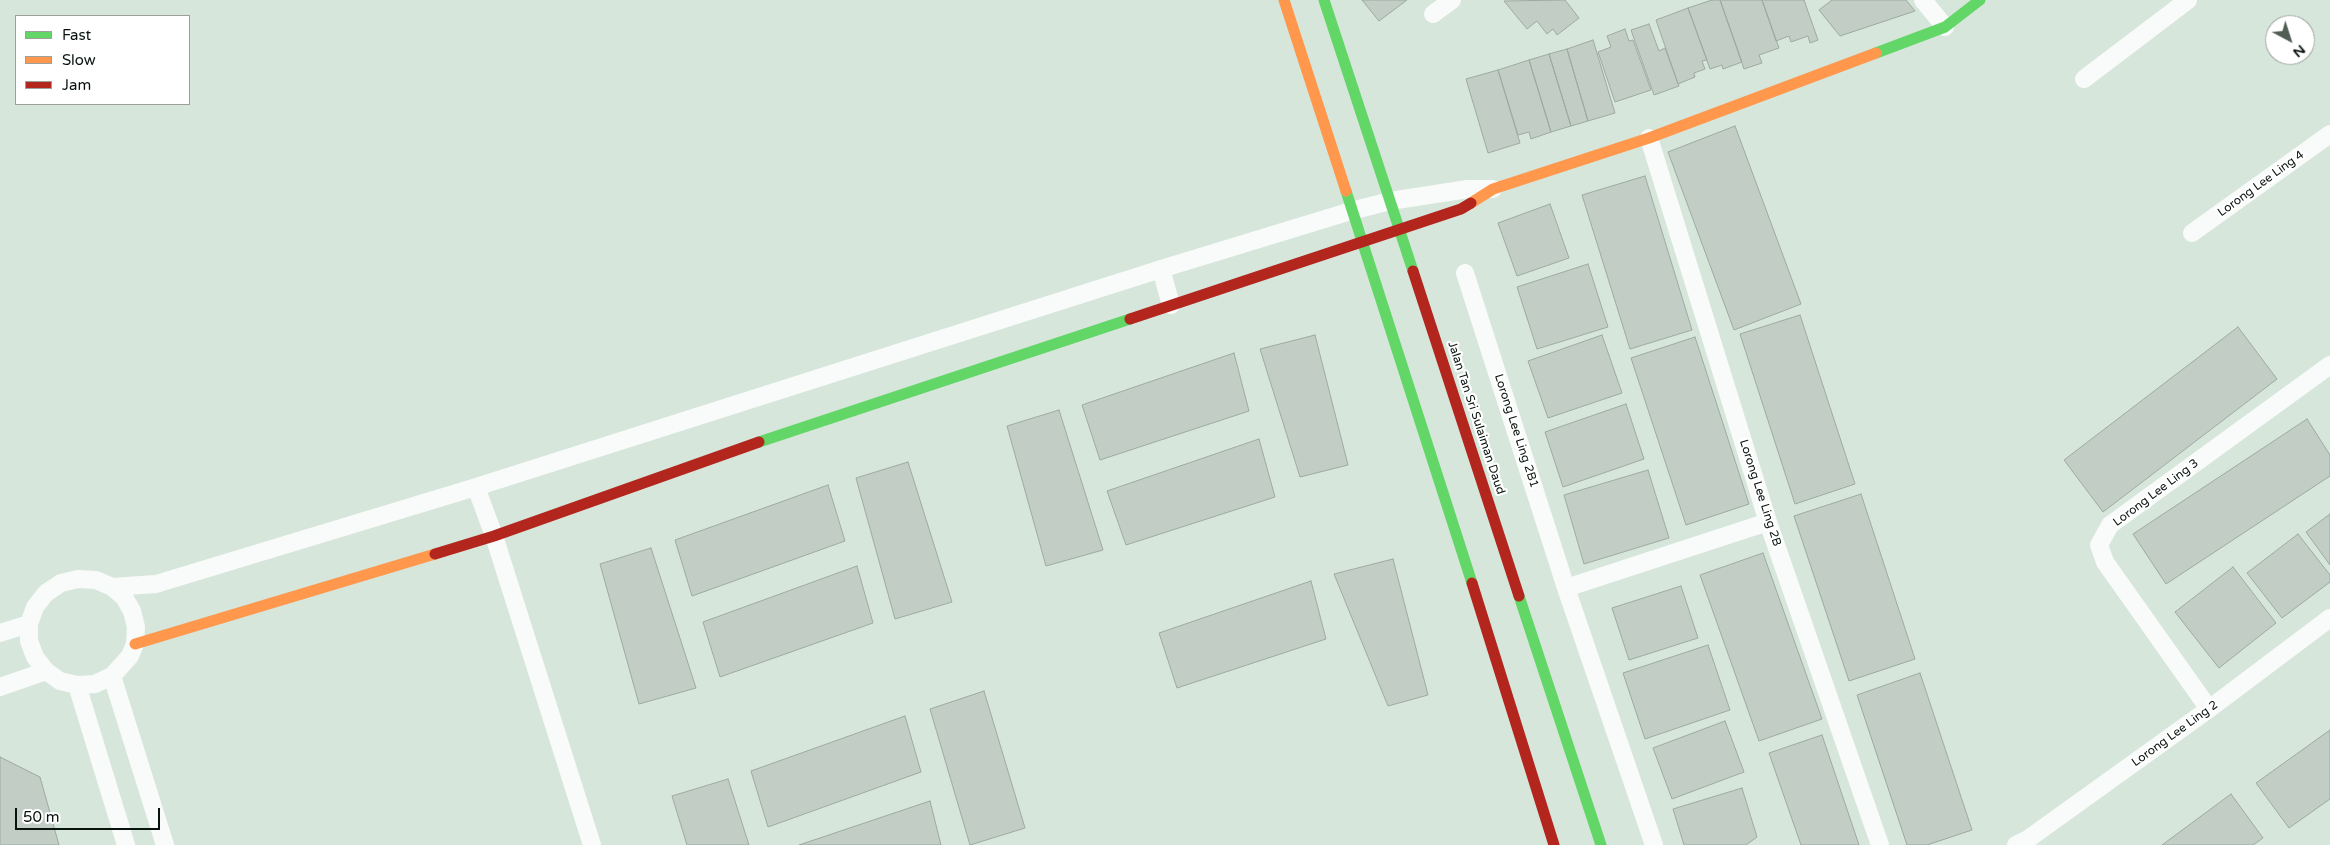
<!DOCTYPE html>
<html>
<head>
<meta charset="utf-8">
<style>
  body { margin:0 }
  #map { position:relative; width:2330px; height:845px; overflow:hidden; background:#d6e6db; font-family:"Varela Round",sans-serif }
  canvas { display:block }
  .legend { position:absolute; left:15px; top:15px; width:175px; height:90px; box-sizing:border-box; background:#fff; border:1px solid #9da19e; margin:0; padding:6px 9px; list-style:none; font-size:15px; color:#09130d }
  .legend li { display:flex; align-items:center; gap:10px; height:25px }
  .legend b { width:25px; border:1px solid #9da19e }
  .north { position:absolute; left:2265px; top:15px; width:50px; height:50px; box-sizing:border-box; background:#fff; border:1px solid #9da19e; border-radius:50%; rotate:140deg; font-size:14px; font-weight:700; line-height:20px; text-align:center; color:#09130d }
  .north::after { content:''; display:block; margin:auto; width:18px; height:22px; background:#515d55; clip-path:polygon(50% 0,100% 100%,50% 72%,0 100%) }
  .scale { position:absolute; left:15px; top:808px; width:145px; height:22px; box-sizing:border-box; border:2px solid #09130d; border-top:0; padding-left:6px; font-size:15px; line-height:18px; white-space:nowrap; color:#09130d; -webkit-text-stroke:4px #fff; paint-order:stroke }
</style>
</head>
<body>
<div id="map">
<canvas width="2330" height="845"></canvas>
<ul class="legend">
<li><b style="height:6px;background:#63d668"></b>Fast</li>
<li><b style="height:6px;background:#ff974d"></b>Slow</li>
<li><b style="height:6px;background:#b3261e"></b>Jam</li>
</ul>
<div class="north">N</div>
<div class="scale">50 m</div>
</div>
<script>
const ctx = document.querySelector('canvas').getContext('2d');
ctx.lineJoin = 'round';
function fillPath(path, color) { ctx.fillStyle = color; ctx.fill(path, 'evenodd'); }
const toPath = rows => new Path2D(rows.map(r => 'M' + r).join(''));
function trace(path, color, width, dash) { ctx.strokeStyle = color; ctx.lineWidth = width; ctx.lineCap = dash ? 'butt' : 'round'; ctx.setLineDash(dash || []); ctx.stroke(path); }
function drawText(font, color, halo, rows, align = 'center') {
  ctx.font = font + ' "Varela Round",sans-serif'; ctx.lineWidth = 4.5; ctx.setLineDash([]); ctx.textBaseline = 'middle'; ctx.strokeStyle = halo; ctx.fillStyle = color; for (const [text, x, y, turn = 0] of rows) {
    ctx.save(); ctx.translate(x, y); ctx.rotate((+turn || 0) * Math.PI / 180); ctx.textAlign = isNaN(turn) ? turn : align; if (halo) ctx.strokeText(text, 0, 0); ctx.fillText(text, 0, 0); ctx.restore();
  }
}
const building = toPath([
  [1362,0,1407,0,1379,21,1362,0],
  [1565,0,1579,18,1557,35,1553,29,1547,34,1537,21,1527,29,1504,1,1565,0],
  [1712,0,1720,0,1742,62,1723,69,1722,65,1710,69,1688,8,1712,0],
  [1720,0,1762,0,1779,48,1759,55,1762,63,1744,69,1720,0],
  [1762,0,1804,0,1818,40,1810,43,1808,36,1791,42,1789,36,1776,41,1762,0],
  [1832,0,1906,0,1915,11,1840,36,1819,10,1832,0],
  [1688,8,1707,60,1702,61,1705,69,1694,73,1695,77,1678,84,1656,20,1688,8],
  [1649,24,1659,51,1665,48,1679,86,1654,95,1631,30,1649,24],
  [1625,29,1629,41,1633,40,1651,90,1615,102,1598,52,1611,47,1607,36,1625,29],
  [1593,40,1615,113,1588,121,1567,49,1593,40],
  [1567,49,1588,121,1571,126,1549,54,1567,49],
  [1549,54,1571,126,1551,132,1529,60,1549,54],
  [1529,60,1551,132,1531,139,1529,132,1518,135,1498,70,1529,60],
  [1498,70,1520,143,1488,153,1466,79,1498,70],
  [1735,126,1801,304,1734,330,1668,152,1735,126],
  [1645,176,1692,330,1630,349,1582,195,1645,176],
  [1550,204,1569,258,1517,276,1498,223,1550,204],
  [1588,264,1608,327,1537,349,1517,287,1588,264],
  [1800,315,1855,484,1795,504,1740,334,1800,315],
  [2238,327,2277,379,2103,512,2064,460,2238,327],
  [1315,335,1348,465,1300,477,1260,349,1315,335],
  [1602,335,1622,393,1548,418,1528,361,1602,335],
  [1695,337,1749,504,1686,525,1631,358,1695,337],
  [1234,353,1249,411,1100,460,1082,405,1234,353],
  [1626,404,1644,459,1563,487,1545,432,1626,404],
  [1059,410,1103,550,1046,566,1007,426,1059,410],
  [2307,419,2330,455,2330,476,2166,584,2133,534,2307,419],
  [1259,439,1275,497,1126,545,1107,491,1259,439],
  [908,462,952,602,895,619,856,478,908,462],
  [1648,470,1669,538,1584,564,1564,495,1648,470],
  [828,485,845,541,692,596,675,540,828,485],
  [1861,494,1915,659,1849,681,1794,516,1861,494],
  [2330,514,2330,565,2306,532,2330,514],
  [2298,534,2330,575,2330,582,2282,618,2247,573,2298,534],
  [651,548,696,688,639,704,600,564,651,548],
  [1763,553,1822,719,1759,741,1700,575,1763,553],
  [1393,559,1428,695,1388,706,1334,574,1393,559],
  [857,566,873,623,720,677,703,622,857,566],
  [2233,567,2276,623,2219,668,2175,612,2233,567],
  [1311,581,1326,639,1177,688,1159,633,1311,581],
  [1681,586,1698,638,1629,660,1612,608,1681,586],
  [1708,645,1730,710,1645,739,1623,673,1708,645],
  [1920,673,1972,830,1927,845,1907,845,1857,695,1920,673],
  [984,691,1025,828,970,845,930,709,984,691],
  [905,716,921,772,768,827,751,771,905,716],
  [1725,721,1744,772,1672,799,1653,748,1725,721],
  [2330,730,2330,799,2289,828,2256,783,2330,730],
  [1822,735,1859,845,1801,845,1769,753,1822,735],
  [0,757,40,777,59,845,0,845,0,757],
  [728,779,749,845,687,845,672,796,728,779],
  [1742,788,1757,837,1746,845,1684,845,1673,809,1742,788],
  [2231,794,2263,838,2253,845,2162,845,2231,794],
  [930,801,941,845,799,845,930,801]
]);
fillPath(building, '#c1cdc5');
trace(building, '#9daaa1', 1);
trace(toPath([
  [1923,0,1945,27],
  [1433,14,1452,0],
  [2084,79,2188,0],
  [1649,138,1768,522,1880,845],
  [2192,233,2330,134],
  [1161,269,1171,305],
  [1465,273,1566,588,1654,845],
  [476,487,494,536,592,845],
  [112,587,124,597,132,611,136,627,135,644,130,656,112,676,95,684,77,685,60,681,46,671,35,657,29,641,29,624,35,607,46,593,61,583,78,579,96,580,112,587,156,584,476,487,1161,269,1351,211,1390,201,1468,189,1493,189],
  [1566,588,1768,522],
  [0,633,29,624],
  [112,676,165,845],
  [77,685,126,845],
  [0,687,46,671],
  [2209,709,2105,562,2099,545,2110,525,2330,365],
  [2016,845,2028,839,2209,709,2330,618]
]), '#f9fbfa', 18);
trace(toPath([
  [1324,0,1413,271],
  [1876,53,1945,27,1980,0],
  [1346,191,1472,583],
  [759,442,1130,319],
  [1519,596,1601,845]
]), '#63d668', 11);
trace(toPath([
  [1284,0,1346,191],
  [1471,203,1493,189,1649,138,1876,53],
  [135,644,435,554]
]), '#ff974d', 11);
trace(toPath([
  [1413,271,1519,596],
  [1130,319,1461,209,1471,203],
  [435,554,494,536,759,442],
  [1472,583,1554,845]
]), '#b3261e', 11);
drawText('12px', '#09130d', '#fff', [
  ["Lorong Lee Ling 4",2261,184,-36],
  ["Jalan Tan Sri Sulaiman Daud",1476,418,72],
  ["Lorong Lee Ling 2B1",1516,431,72],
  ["Lorong Lee Ling 2B",1760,493,72],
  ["Lorong Lee Ling 3",2156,493,-37],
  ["Lorong Lee Ling 2",2175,734,-36]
]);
</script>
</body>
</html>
